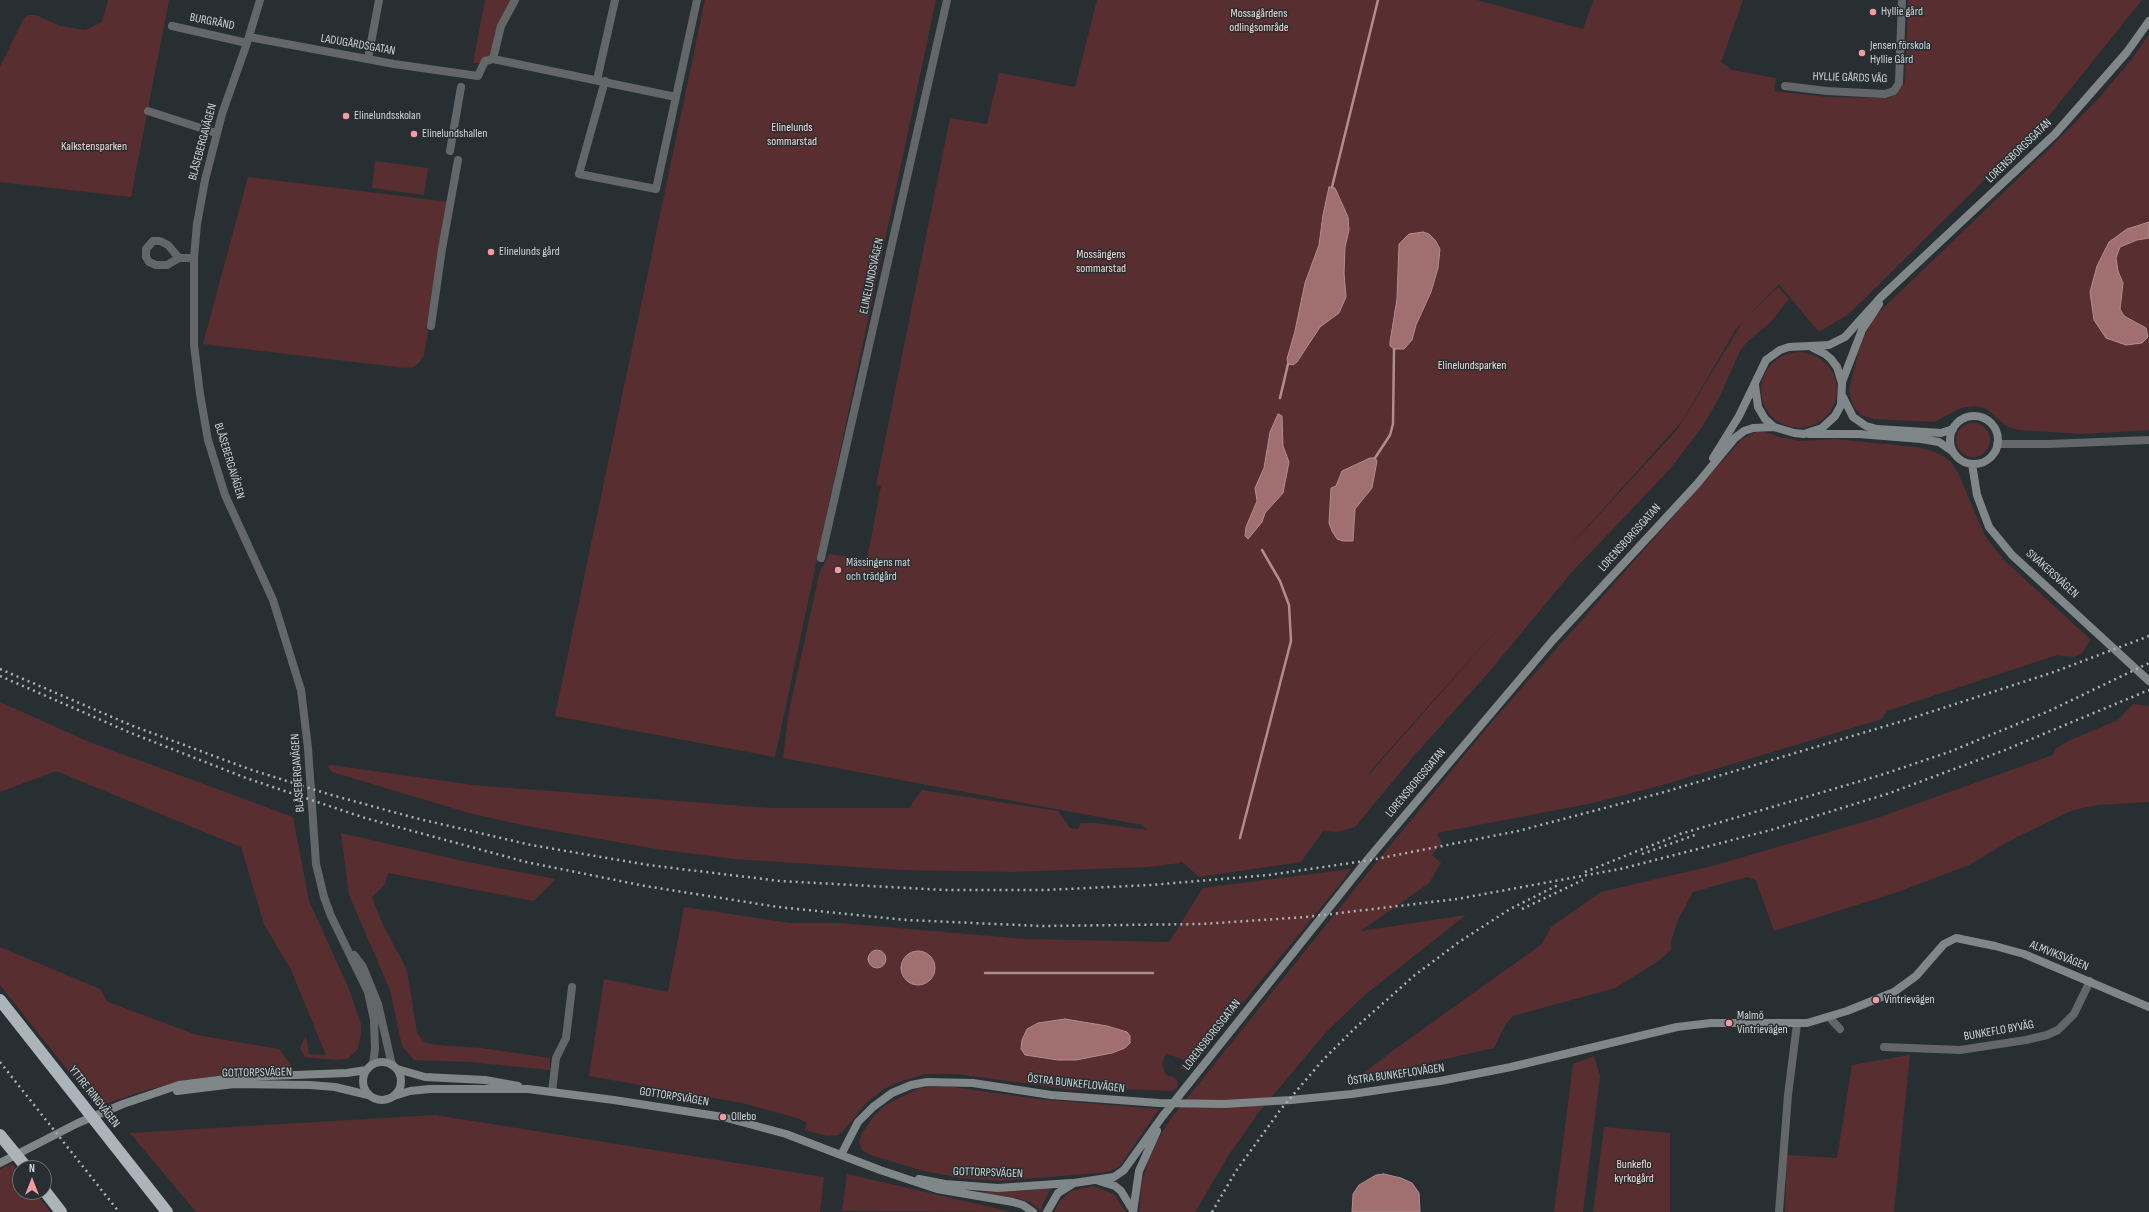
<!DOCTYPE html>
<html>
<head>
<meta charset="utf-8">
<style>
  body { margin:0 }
  #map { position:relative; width:2149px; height:1212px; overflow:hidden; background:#282f33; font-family:"Sofia Sans Condensed",sans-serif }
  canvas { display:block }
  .north { position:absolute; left:12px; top:1160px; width:40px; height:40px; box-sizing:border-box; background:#282f33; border:1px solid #6b7175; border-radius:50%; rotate:0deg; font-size:11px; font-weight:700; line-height:16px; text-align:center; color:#d0d5d7 }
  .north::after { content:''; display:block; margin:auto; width:14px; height:18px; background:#f59b9e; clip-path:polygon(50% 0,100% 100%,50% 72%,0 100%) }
</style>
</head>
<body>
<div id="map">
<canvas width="2149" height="1212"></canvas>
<div class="north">N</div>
</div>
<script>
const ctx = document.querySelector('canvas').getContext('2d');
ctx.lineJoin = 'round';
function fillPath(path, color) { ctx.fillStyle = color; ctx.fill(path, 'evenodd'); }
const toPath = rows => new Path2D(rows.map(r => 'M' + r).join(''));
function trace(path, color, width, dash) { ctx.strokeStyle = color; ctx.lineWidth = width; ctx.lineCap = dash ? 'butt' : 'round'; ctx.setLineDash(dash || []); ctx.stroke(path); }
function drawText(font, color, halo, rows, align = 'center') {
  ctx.font = font + ' "Sofia Sans Condensed",sans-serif'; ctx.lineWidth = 3; ctx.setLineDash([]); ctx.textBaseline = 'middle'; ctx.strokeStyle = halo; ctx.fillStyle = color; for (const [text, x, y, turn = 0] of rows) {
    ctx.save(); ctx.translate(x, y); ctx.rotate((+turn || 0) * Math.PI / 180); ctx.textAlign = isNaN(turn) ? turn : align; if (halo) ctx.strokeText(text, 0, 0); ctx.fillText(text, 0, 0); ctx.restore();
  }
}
fillPath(toPath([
  [108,0,169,0,131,197,0,182,0,67,23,20,28,15,36,15,60,26,86,30,102,22],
  [485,0,512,0,491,63,473,63],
  [705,0,936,0,775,757,555,716],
  [1097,0,1477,0,1583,29,1594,0,1743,0,1721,62,1732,70,1776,78,1774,91,1827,97,1888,98,1897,94,1905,82,1908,0,2142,0,2048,117,1850,313,1819,332,1779,284,1746,318,1778,287,1789,299,1771,322,1747,342,1740,351,1718,400,1702,427,1670,469,1571,573,1489,672,1413,757,1355,827,1337,832,1323,831,1301,862,1199,877,1181,861,1180,863,1148,867,1012,872,901,870,734,859,656,849,522,825,469,813,332,772,327,766,331,765,473,785,769,808,909,808,922,790,1058,811,1070,828,1078,829,1081,823,1095,823,1147,830,1142,825,783,758,788,717,819,574,829,554,867,559,881,486,876,485,950,118,987,124,999,73,1001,73,1075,87],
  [1742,323,1677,430,1559,558,1682,421,1736,329],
  [1509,616,1366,778,1372,769],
  [2149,34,2149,222,2127,229,2109,242,2094,320,2146,328,2124,316,2120,309,2123,283,2118,271,2116,258,2120,247,2137,240,2149,238,2149,430,2083,434,2019,430,2008,427,1985,408,1974,406,1961,408,1934,422,1873,419,1861,415,1853,406,1849,390,1861,343,1876,315,2052,146,2099,98,2132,59],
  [375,161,428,168,424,195,372,188],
  [248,177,449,202,424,355,419,363,413,367,405,368,203,344],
  '1761 390a38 38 0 1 1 76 0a38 38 0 1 1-76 0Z',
  '1956 440a17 17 0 1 1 34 0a17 17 0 1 1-34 0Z',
  [1756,432,1765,432,1780,437,1800,441,1834,439,1917,447,1932,451,1943,456,1951,462,1958,473,1985,536,1994,548,2005,561,2090,639,2083,652,2074,657,2057,655,1887,711,1882,719,1659,786,1593,803,1437,833,1442,843,1432,855,1441,863,1429,883,1361,931,1466,915,1366,994,1327,1031,1259,1112,1228,1156,1195,1212,1139,1212,1142,1181,1148,1161,1158,1140,1169,1121,1216,1062,1366,875,1490,724,1733,449,1742,439],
  [0,702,87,741,293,817,309,901,349,989,361,1024,361,1035,357,1050,347,1059,335,1060,305,1057,300,1048,306,1035,309,1054,326,1055,291,970,264,924,241,847,56,771,0,792],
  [2133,704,2149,706,2149,802,2098,805,2073,810,2013,839,1969,865,1895,893,1774,931,1756,880,1747,877,1693,892,1678,920,1671,941,1671,950,1657,962,1615,988,1513,1016,1505,1025,1494,1048,1356,1079,1395,1049,1542,944,1551,927,1601,892,1716,865,1877,818,2053,755,2056,748,2073,739,2118,720],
  [341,833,467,862,556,879,534,901,388,873,385,884,372,897,383,925,407,970,417,1033,424,1042,436,1045,481,1048,550,1058,550,1070,470,1062,414,1060,402,1046,390,990,349,895],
  [1351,869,1345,878,1187,1071,1180,1068,1186,1061,1166,1053,1162,1064,1166,1075,1173,1077,1178,1081,1177,1088,1171,1091,1105,1088,1073,1090,958,1074,925,1074,899,1082,884,1089,866,1103,846,1128,838,1135,827,1136,805,1130,807,1123,797,1118,742,1103,589,1076,604,979,668,992,684,907,790,923,839,923,1026,939,1169,942,1203,888],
  [877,949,882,951,886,955,876,968,871,965,868,961],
  [1065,1019,1125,1048,1112,1053,1076,1060,1058,1060,1025,1055,1038,1023],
  [0,947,100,989,108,1002,197,1035,279,1049,295,1071,289,1073,258,1071,186,1080,143,1091,97,1107,0,985],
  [1910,1055,1894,1212,1785,1212,1787,1155,1837,1158,1852,1065],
  [1594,1056,1600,1076,1583,1212,1554,1212,1573,1064],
  [946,1086,1038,1099,1159,1109,1120,1166,1110,1171,1099,1173,1000,1181,960,1178,920,1170,871,1155,862,1150,859,1142,862,1133,874,1116,885,1105,920,1088],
  [435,1115,824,1177,820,1212,196,1212,130,1133],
  [1604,1127,1670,1133,1670,1212,1593,1212],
  [12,1164,20,1174,20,1192,35,1192,51,1212,0,1212,0,1169],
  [847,1174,1012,1212,842,1211],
  [1093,1186,1114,1194,1126,1212,1054,1212,1060,1201,1071,1191],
  [1051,1189,1043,1203,1041,1211,1030,1202,1017,1198,975,1192,997,1192]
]), '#592e30');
const water = toPath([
  [1329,187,1335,188,1348,217,1349,230,1345,247,1344,273,1346,297,1339,313,1320,327,1297,362,1293,365,1288,364,1287,359,1295,331,1305,283,1319,245,1323,215,1329,187],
  [2149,222,2149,238,2137,240,2120,247,2116,258,2118,271,2123,283,2120,309,2124,316,2146,328,2148,337,2142,343,2126,345,2106,338,2094,320,2090,292,2097,266,2109,242,2127,229,2149,222],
  [1423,232,1429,234,1435,240,1440,249,1438,268,1431,292,1416,325,1412,340,1404,349,1394,349,1390,346,1390,342,1397,299,1399,244,1409,234,1423,232],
  [1278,414,1282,416,1283,446,1289,462,1283,493,1265,513,1262,522,1248,539,1245,536,1246,527,1257,501,1255,488,1264,468,1270,432,1278,414],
  [1370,458,1375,458,1377,461,1372,488,1355,509,1353,541,1343,541,1337,539,1332,531,1329,523,1331,488,1336,486,1342,471,1370,458],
  '868 959a9 9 0 1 1 18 0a9 9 0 1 1-18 0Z',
  '901 968a17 17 0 1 1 34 0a17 17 0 1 1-34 0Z',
  [1065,1019,1107,1026,1127,1032,1130,1036,1130,1043,1125,1048,1112,1053,1076,1060,1058,1060,1025,1055,1021,1049,1022,1040,1027,1029,1038,1023,1065,1019],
  [1384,1174,1401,1178,1412,1183,1419,1193,1420,1212,1352,1212,1353,1194,1359,1185,1376,1175,1384,1174]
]);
fillPath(water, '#a26f70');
trace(water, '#b08e8f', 1);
trace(toPath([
  [1332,187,1378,0],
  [1280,398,1288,364],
  [1375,458,1390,435,1393,424,1394,349],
  [1240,838,1291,641,1289,605,1280,581,1262,550],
  [985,973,1153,973]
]), '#b08e8f', 2.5);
trace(toPath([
  [260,0,247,43,222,114,205,180,197,224,194,258,194,345,200,394,208,440,225,495,273,600,301,690,308,748,316,864,324,897,331,916,368,992,374,1020,375,1049,373,1064],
  [172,26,247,43],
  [249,37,394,64,478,76,485,61,493,59,676,97],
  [368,59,379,0],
  [493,59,501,26,515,0],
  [597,80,615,0],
  [605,81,579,174,656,189,697,0],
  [1785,86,1827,91,1885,94,1894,91,1899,83,1902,0],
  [148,111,216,133],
  [450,151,461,87],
  [179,258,167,265,156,265,149,262,146,257,146,249,153,241,160,241,168,245,179,258,194,258],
  [431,326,442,249,458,160],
  [1997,444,2049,444,2149,440],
  [821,558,947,0],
  [354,955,363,967,378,1004,392,1065],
  [1829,1017,1840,1029],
  [1884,1047,1960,1050,2026,1040,2047,1035,2058,1030,2074,1014,2090,981],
  [552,1092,556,1058,566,1038,572,987],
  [1779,1212,1788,1095,1797,1024]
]), '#636769', 8);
trace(toPath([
  [1842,382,1862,330,1879,304],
  [1755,385,1758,407,1765,419,1774,427,1794,433,1804,434,1822,428,1835,416,1841,405,1842,383,1837,367,1831,359,1825,354,1813,348],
  [1843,397,1853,417,1866,426,1877,429,1941,433,1953,429],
  '1950 440a24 24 0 1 1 48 0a24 24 0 1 1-48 0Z',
  [1809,434,1859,434,1921,439,1939,442,1952,451],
  [1713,458,1739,416,1766,360,1780,350,1789,347,1829,345,1845,337,1881,297,2055,134,2127,52,2149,21],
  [1972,464,1977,495,1989,527,2012,555,2149,681],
  '363 1081a19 19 0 1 1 38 0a19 19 0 1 1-38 0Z',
  [397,1069,425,1077,485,1080,518,1086],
  [177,1091,234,1084,310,1085,335,1087,368,1095],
  [394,1096,410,1091,430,1089,528,1089,614,1100,723,1117,786,1134,880,1170,937,1189,1013,1202,1023,1205,1033,1212],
  [841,1155,858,1122,873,1107,892,1093,911,1085,927,1082,973,1083,1051,1095,1159,1103,1224,1104,1291,1100,1352,1094,1440,1081,1511,1067,1677,1027,1711,1023,1807,1023,1847,1011,1894,992,1916,976,1944,944,1956,938,1995,946,2024,954,2149,1007],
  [0,1163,78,1123,123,1104,179,1085,242,1077,347,1073,366,1070],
  [919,1179,945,1184,998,1188,1071,1183],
  [1099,1181,1115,1186,1121,1191,1132,1209],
  [1047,1212,1058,1193,1074,1183,1114,1177,1124,1170,1162,1117,1368,859,1553,640,1697,484,1735,438,1744,431,1753,428,1774,427],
  [1133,1212,1139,1171,1157,1131]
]), '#808789', 8);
trace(toPath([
  [0,1000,167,1212],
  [0,1135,27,1168],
  [44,1190,61,1212]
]), '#abb5b9', 12);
trace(toPath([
  [0,669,133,726,249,769,328,794,415,818,531,845,648,865,780,881,944,890,1045,890,1151,885,1269,875,1371,860,1518,831,1661,793,1906,720,2054,672,2149,636],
  [0,676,131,733,246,778,365,818,526,862,645,886,778,907,906,920,1041,926,1202,924,1306,917,1457,899,1620,869,1771,830,1890,793,2005,750,2149,690],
  [1642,854,1695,835],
  [1585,872,1680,834,1881,775,1949,752,2049,711,2149,663],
  [1522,909,1583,880],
  [0,1062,119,1212],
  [1212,1212,1236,1171,1281,1109,1322,1061,1355,1028,1415,975,1459,942,1510,909,1558,885]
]), '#acb2b4', 2.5, [2, 4]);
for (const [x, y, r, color] of [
  [1873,12,4,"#f59b9e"],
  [1862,53,4,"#f59b9e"],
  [346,116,4,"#f59b9e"],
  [414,134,4,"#f59b9e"],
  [491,252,4,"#f59b9e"],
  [838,570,4,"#f59b9e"],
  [1876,1000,4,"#f59b9e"],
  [1729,1023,4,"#f59b9e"],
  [723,1117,4,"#f59b9e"]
]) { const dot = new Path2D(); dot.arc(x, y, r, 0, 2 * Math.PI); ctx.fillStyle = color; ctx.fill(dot); trace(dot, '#282f33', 1.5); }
drawText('12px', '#d0d5d7', '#282f33', [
  ["Hyllie gård",1881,12],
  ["Jensen förskola",1870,46],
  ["Hyllie Gård",1870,60],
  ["Elinelundsskolan",354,116],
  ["Elinelundshallen",422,134],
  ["Elinelunds gård",499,252],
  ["Mässingens mat",846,563],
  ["och trädgård",846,577],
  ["Vintrievägen",1884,1000],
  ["Malmö",1737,1016],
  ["Vintrievägen",1737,1030],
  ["Ollebo",731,1117]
], 'left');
drawText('12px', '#f8d5d5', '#282f33', [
  ["Mossagårdens",1259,14],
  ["odlingsområde",1259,28],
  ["Elinelunds",792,128],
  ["sommarstad",792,142],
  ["Kalkstensparken",94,147],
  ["Mossängens",1101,255],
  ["sommarstad",1101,269],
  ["Elinelundsparken",1472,366],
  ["Bunkeflo",1634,1165],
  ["kyrkogård",1634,1179]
]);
drawText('12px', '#d0d5d7', '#282f33', [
  ["BURGRÄND",212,22,11],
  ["LADUGÅRDSGATAN",358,45,10],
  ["HYLLIE GÅRDS VÄG",1850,78,2],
  ["BLÅSEBERGAVÄGEN",203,142,-75],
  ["LORENSBORGSGATAN",2019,151,-44],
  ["ELINELUNDSVÄGEN",872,276,-78],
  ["BLÅSEBERGAVÄGEN",229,461,73],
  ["LORENSBORGSGATAN",1630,538,-48],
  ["SIVÅKERSVÄGEN",2052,574,42],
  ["BLÅSEBERGAVÄGEN",298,773,-94],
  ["LORENSBORGSGATAN",1416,783,-50],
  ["ALMVIKSVÄGEN",2059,956,22],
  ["BUNKEFLO BYVÄG",1999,1031,-10],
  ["LORENSBORGSGATAN",1212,1035,-52],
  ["GOTTORPSVÄGEN",257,1073,-1],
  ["ÖSTRA BUNKEFLOVÄGEN",1396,1075,-8],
  ["ÖSTRA BUNKEFLOVÄGEN",1076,1084,6],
  ["YTTRE RINGVÄGEN",94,1097,52],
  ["GOTTORPSVÄGEN",674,1097,9],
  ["GOTTORPSVÄGEN",988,1173,2]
]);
</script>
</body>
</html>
